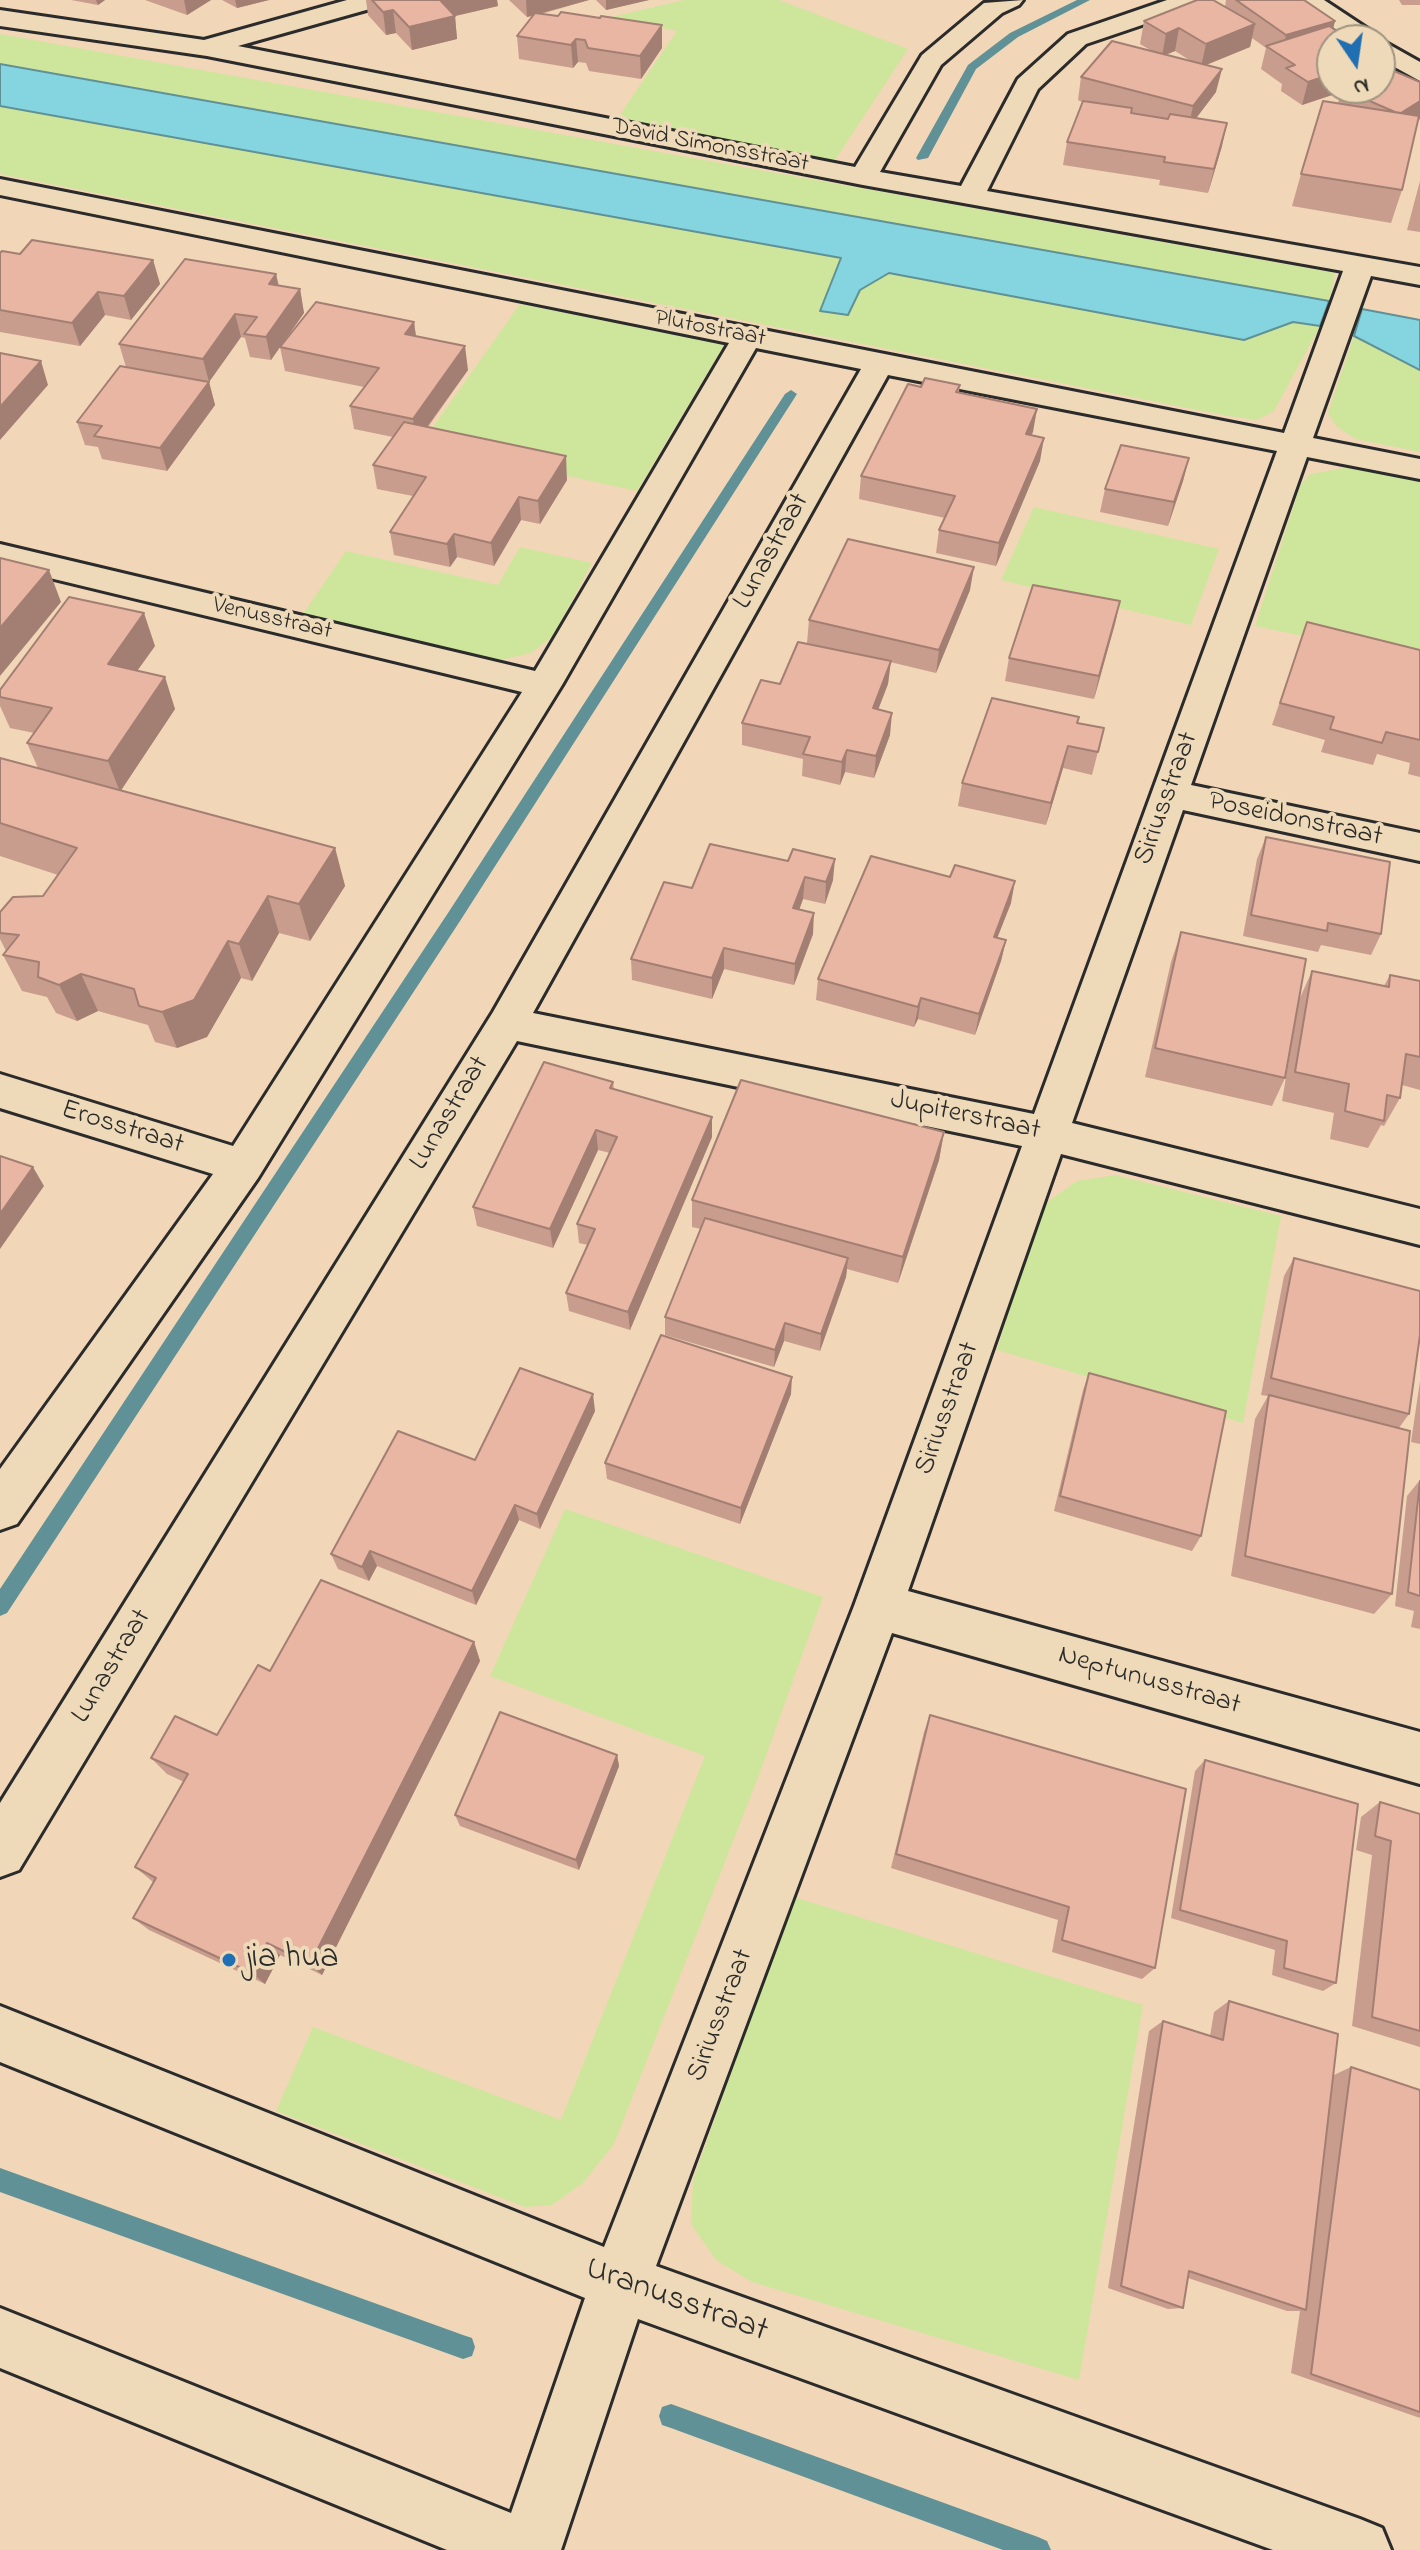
<!DOCTYPE html>
<html>
<head>
<meta charset="utf-8">
<style>
  body { margin:0 }
  #map { position:relative; width:1420px; height:2550px; overflow:hidden; background:#f1d6b7; font-family:"Indie Flower",sans-serif }
  canvas { display:block }
  .north { position:absolute; left:1316px; top:24px; width:80px; height:80px; box-sizing:border-box; background:#eedab8; border:2px solid #a09480; border-radius:50%; rotate:167deg; font-size:22px; font-weight:700; line-height:32px; text-align:center; color:#2b2b2b }
  .north::after { content:''; display:block; margin:auto; width:28px; height:36px; background:#1f6fb2; clip-path:polygon(50% 0,100% 100%,50% 72%,0 100%) }
</style>
</head>
<body>
<div id="map">
<canvas width="1420" height="2550"></canvas>
<div class="north">N</div>
</div>
<script>
const ctx = document.querySelector('canvas').getContext('2d');
ctx.lineJoin = 'round';
function fillPath(path, color) { ctx.fillStyle = color; ctx.fill(path, 'evenodd'); }
const toPath = rows => new Path2D(rows.map(r => 'M' + r).join(''));
function trace(path, color, width, dash) { ctx.strokeStyle = color; ctx.lineWidth = width; ctx.lineCap = dash ? 'butt' : 'round'; ctx.setLineDash(dash || []); ctx.stroke(path); }
function drawText(font, color, halo, rows, align = 'center') {
  ctx.font = font + ' "Indie Flower",sans-serif'; ctx.lineWidth = 8; ctx.setLineDash([]); ctx.textBaseline = 'middle'; ctx.strokeStyle = halo; ctx.fillStyle = color; for (const [text, x, y, turn = 0] of rows) {
    ctx.save(); ctx.translate(x, y); ctx.rotate((+turn || 0) * Math.PI / 180); ctx.textAlign = isNaN(turn) ? turn : align; if (halo) ctx.strokeText(text, 0, 0); ctx.fillText(text, 0, 0); ctx.restore();
  }
}
fillPath(toPath([
  [684,0,779,0,908,49,835,160,615,122,677,31,611,17],
  [0,34,1335,273,1329,301,0,64],
  [0,106,842,258,821,311,848,315,860,290,889,273,1244,340,1293,322,1320,326,1274,411,1257,420,1228,416,0,174],
  [520,304,724,345,637,491,421,444],
  [1354,336,1420,370,1420,452,1356,439,1337,427,1328,413],
  [1355,466,1420,479,1420,661,1255,626,1300,486,1310,474],
  [1034,507,1219,549,1191,625,1001,580],
  [520,547,592,563,553,636,531,653,501,660,469,655,303,614,346,551,498,585],
  [1115,1175,1281,1216,1243,1423,997,1350,1033,1230,1046,1203,1077,1181],
  [565,1509,823,1597,759,1775,614,2144,583,2183,552,2205,525,2207,276,2111,313,2027,561,2120,705,1756,490,1676],
  [794,1897,1143,2005,1079,2380,752,2282,716,2260,691,2224,693,2180]
]), '#cee69c');
const water = toPath([
  [0,64,1329,301,1320,326,1293,322,1244,340,889,273,860,290,848,315,820,311,841,258,0,106,0,64],
  [1362,309,1420,320,1420,370,1354,336,1362,309]
]);
fillPath(water, '#84d5df');
trace(water, '#609197', 2);
fillPath(toPath([
  [1077,0,1090,0,1018,37,976,69,928,158,918,160,916,158,968,65,1010,33,1077,0],
  [791,390,797,394,460,921,7,1613,0,1616,0,1589,448,913,785,394,791,390],
  [0,2168,463,2335,472,2338,475,2347,472,2356,463,2359,0,2192,0,2168],
  [671,2404,1038,2537,1047,2541,1051,2550,1003,2550,671,2428,662,2425,659,2416,662,2407,671,2404]
]), '#609197');
const minor = toPath([
  [347,0,388,0,384,5,238,46,855,167,922,55,984,3,1023,0,1019,5,1002,13,941,65,880,172,961,186,1018,79,1068,34,1167,0,1205,0,1201,5,1086,44,1038,89,987,191,1420,267,1420,285,1371,276,1313,438,1420,459,1420,479,1307,457,1191,785,1420,833,1420,861,1183,810,1072,1123,1420,1209,1420,1245,1061,1154,908,1591,1420,1732,1420,1784,892,1633,656,2266,1360,2519,1382,2528,1391,2550,1273,2550,638,2319,561,2550,447,2550,0,2368,0,2308,511,2513,585,2298,0,2062,0,2006,604,2247,854,1606,1022,1146,517,1041,19,1870,0,1877,0,1803,493,1012,861,369,756,348,562,685,258,1178,17,1524,0,1530,0,1469,213,1174,0,1108,0,1074,233,1146,522,692,0,566,0,544,535,671,729,343,0,195,0,179,1284,433,1343,271,863,185,207,56,0,26,0,10,204,40,347,0],
  [888,375,1277,451,1034,1114,533,1013,888,375],
  [1294,0,1324,0,1377,35,1381,40,1420,62,1420,81,1380,59,1380,40,1351,40,1294,0]
]);
trace(minor, '#2b2b2b', 6);
fillPath(minor, '#eedab8');
fillPath(toPath([
  [71,0,105,0,98,5],
  [145,0,211,0,187,15],
  [222,0,269,0,237,8],
  [366,0,497,0,498,6,455,16,457,39,412,50,396,33,386,35,368,15],
  [509,0,589,0,541,14,558,16,600,18,662,25,662,48,641,79,589,71,586,63,578,62,573,68,519,59,517,36,533,16,527,17],
  [596,0,649,0,606,10],
  [1226,0,1304,0,1335,21,1333,28,1380,88,1418,120,1402,190,1391,223,1292,206,1301,174,1338,103,1341,92,1302,105,1281,91,1282,84,1261,69,1266,48,1252,38,1250,47,1206,65,1216,92,1196,118,1222,146,1208,193,1159,185,1160,180,1063,165,1067,142,1082,102,1078,100,1081,77,1152,51,1140,44,1144,21,1225,7],
  [1175,51,1191,61,1166,55],
  [1399,0,1420,0,1420,5,1402,5],
  [1420,181,1420,232,1407,230],
  [0,253,153,260,160,284,131,320,105,315,80,346,0,332],
  [276,274,279,286,300,289,304,313,281,346,414,322,416,336,468,370,428,427,567,480,540,524,521,520,494,566,457,557,450,567,394,555,390,532,413,496,377,489,373,465,393,437,354,429,350,406,364,387,285,371,280,347,271,360,250,357,245,338,241,337,209,382,215,405,167,471,102,459,98,447,85,445,77,422,126,367,119,344],
  [960,385,959,392,1037,409,1031,435,1040,461,996,566,936,553,939,530,945,518,859,499,861,476,921,387],
  [1189,458,1183,481,1168,526,1100,512,1105,489],
  [970,590,936,673,890,662,888,684,878,709,890,735,874,778,845,772,840,785,802,776,803,759,742,745,742,723,853,654,807,643,809,620],
  [1120,601,1094,699,1005,681,1009,658],
  [1307,622,1420,650,1420,777,1408,774,1410,763,1377,754,1373,765,1321,752,1325,740,1272,725],
  [155,646,137,671,175,709,121,790,335,848,345,886,310,941,279,933,252,981,241,978,207,1037,177,1048,155,1042,148,1025,98,1011,77,1021,56,1013,47,997,22,991,3,955,6,951,0,939,0,912,43,896,58,875,0,856,0,758,38,768,27,743,34,733,10,728,0,706,0,697],
  [1078,723,1104,728,1092,775,1063,768,1046,825,958,806,962,783],
  [1266,837,1381,934,1371,955,1321,945,1318,952,1243,936,1257,859],
  [710,844,833,880,825,904,803,899,799,910,813,934,794,985,724,969,712,999,632,980,631,959,692,888],
  [1011,903,997,938,1006,940,1001,961,975,1035,918,1019,914,1027,816,1000,818,979],
  [1181,932,1285,1078,1272,1106,1145,1077,1171,962],
  [1312,971,1384,986,1390,975,1420,981,1420,1090,1402,1085,1400,1098,1384,1126,1381,1125,1368,1148,1330,1139,1334,1113,1282,1101,1299,1000],
  [613,1082,614,1089,712,1137,630,1330,569,1311,566,1293,588,1245,579,1243,577,1224,610,1153,598,1150,553,1248,477,1226,473,1207],
  [944,1132,939,1160,898,1283,847,1269,846,1277,820,1351,784,1341,774,1367,665,1335,665,1317,701,1229,692,1227,692,1200],
  [1294,1258,1409,1414,1399,1428,1392,1594,1374,1614,1231,1576,1255,1419,1268,1396,1261,1395,1284,1276],
  [1089,1373,1201,1536,1192,1551,1054,1511,1083,1390],
  [1420,1381,1420,1444,1411,1442],
  [791,1394,740,1524,607,1479,605,1463],
  [595,1411,540,1529,519,1520,476,1605,377,1566,369,1581,338,1569,331,1554,475,1460],
  [1420,1480,1420,1629,1411,1627,1414,1611,1395,1606,1407,1496],
  [474,1642,480,1661,322,1975,280,1955,265,1984,149,1930,133,1918,153,1882,135,1867,184,1782,167,1774,151,1758,217,1735,270,1671],
  [930,1715,1155,1968,1142,1979,1052,1952,1058,1920,891,1868,924,1732],
  [617,1755,619,1766,579,1870,460,1826,455,1815],
  [1205,1760,1336,1983,1323,1991,1272,1975,1275,1950,1171,1918,1195,1771],
  [1380,1802,1420,1814,1420,2047,1352,2026,1372,1855,1356,1850,1361,1817],
  [1229,2001,1334,2075,1351,2067,1420,2090,1420,2418,1291,2373,1300,2311,1287,2311,1188,2278,1183,2308,1168,2309,1108,2288,1149,2031,1163,2021,1210,2036,1214,2012]
]), '#c89d8d');
fillPath(toPath([
  [96,0,105,0,98,5],
  [184,0,211,0,187,15],
  [235,0,269,0,237,8],
  [437,0,497,0,498,6,455,16,457,39,412,50,409,27],
  [526,0,589,0,527,17],
  [606,0,649,0,606,10],
  [393,10,396,33,386,35,383,12],
  [1335,21,1329,44,1281,56,1286,35],
  [1255,24,1250,47,1201,67,1206,44],
  [662,25,662,48,641,79,640,56],
  [1179,28,1175,51,1162,56,1166,34],
  [576,39,578,62,573,68,571,45],
  [1222,69,1216,92,1188,129,1193,106],
  [1332,74,1332,88,1352,88,1342,89,1341,92,1302,105,1308,82],
  [1420,101,1420,119,1392,137,1400,114],
  [1227,123,1222,146,1208,193,1214,169],
  [153,260,160,284,131,320,124,296],
  [276,274,281,298,269,284],
  [300,289,304,313,271,360,266,337],
  [98,292,105,315,80,346,72,323],
  [235,314,241,337,209,382,203,359],
  [414,322,417,345,405,334],
  [465,346,468,370,416,442,413,419],
  [41,361,48,385,0,440,0,407],
  [209,382,215,405,167,471,160,448],
  [1037,409,1033,432,1022,457,1026,434],
  [1044,438,1040,461,996,566,999,543],
  [566,456,567,480,540,524,538,501],
  [1189,458,1183,481,1168,526,1174,502],
  [519,497,521,520,494,566,491,543],
  [454,534,457,557,450,567,447,544],
  [974,567,970,590,936,673,939,650],
  [49,570,61,602,0,676,0,628],
  [1120,601,1115,624,1094,699,1099,676],
  [144,613,155,646,119,696,108,664],
  [891,661,888,684,870,731,873,708],
  [165,677,175,709,120,792,108,761],
  [892,713,890,735,874,778,876,756],
  [1068,746,1063,768,1046,825,1051,803],
  [847,750,845,772,840,785,842,762],
  [335,848,345,886,310,941,299,904],
  [835,859,833,880,825,904,826,882],
  [805,877,803,899,792,930,793,908],
  [1015,881,1011,903,989,959,994,937],
  [268,896,279,933,252,981,239,944],
  [814,913,813,934,794,985,795,964],
  [1006,940,1001,961,975,1035,979,1014],
  [228,941,241,978,207,1037,177,1048,162,1012],
  [724,948,724,969,712,999,712,978],
  [81,974,98,1011,77,1021,59,985],
  [921,998,918,1019,914,1027,918,1007],
  [712,1117,712,1137,630,1330,628,1312],
  [596,1130,598,1150,553,1248,550,1229],
  [944,1132,939,1160,898,1283,903,1257],
  [33,1167,44,1186,0,1249,0,1214],
  [848,1258,846,1277,820,1351,821,1334],
  [785,1323,784,1341,774,1367,775,1350],
  [792,1377,791,1394,740,1524,741,1508],
  [593,1394,595,1411,540,1529,537,1514],
  [515,1505,519,1520,476,1605,472,1591],
  [370,1551,377,1566,369,1581,362,1567],
  [474,1642,480,1661,322,1975,310,1964],
  [617,1755,619,1766,579,1870,576,1860],
  [267,1943,280,1955,265,1984,252,1973]
]), '#a37f73');
const building = toPath([
  [372,0,440,0,455,16,409,27,393,10,383,12,372,0],
  [1197,0,1213,0,1255,24,1206,44,1179,28,1166,34,1144,21,1197,0],
  [1236,0,1304,0,1335,21,1286,35,1236,0],
  [561,12,600,18,601,16,662,25,640,56,588,48,585,40,576,39,571,45,517,36,535,13,558,16,561,12],
  [1329,26,1351,40,1332,40,1332,74,1308,82,1286,68,1295,65,1266,46,1329,26],
  [1112,41,1222,69,1193,106,1081,77,1112,41],
  [1380,65,1420,82,1420,101,1401,113,1395,112,1342,89,1380,88,1380,65],
  [1083,101,1132,108,1131,113,1168,119,1170,114,1227,123,1214,169,1164,162,1165,157,1067,142,1083,101],
  [1323,101,1419,116,1402,190,1301,174,1323,101],
  [32,240,153,260,124,296,98,292,72,323,0,310,0,253,2,251,20,254,32,240],
  [185,259,276,274,269,284,300,289,266,337,244,334,257,317,235,314,203,359,119,344,185,259],
  [316,302,414,322,405,334,465,346,413,419,350,406,379,368,280,347,316,302],
  [0,353,41,361,0,407,0,353],
  [120,366,209,382,160,448,94,436,102,426,77,422,120,366],
  [925,378,960,385,956,392,1037,409,1026,434,1044,438,999,543,939,530,955,496,861,476,908,384,921,387,925,378],
  [404,422,566,456,538,501,519,497,491,543,454,534,447,544,390,532,426,477,373,465,404,422],
  [1121,445,1189,458,1174,502,1105,489,1121,445],
  [848,539,974,567,939,650,809,620,848,539],
  [0,558,49,570,0,628,0,558],
  [1033,585,1120,601,1099,676,1009,658,1033,585],
  [69,597,144,613,108,664,165,677,108,761,27,743,52,708,0,697,0,690,69,597],
  [1307,622,1420,650,1420,740,1386,732,1382,743,1330,729,1334,717,1280,703,1307,622],
  [798,642,891,661,873,708,892,713,876,756,847,750,842,762,803,754,810,737,742,723,761,680,780,684,798,642],
  [992,698,1079,717,1077,723,1104,728,1098,752,1068,746,1051,803,962,783,992,698],
  [0,758,335,848,299,904,268,896,239,944,228,941,194,1000,162,1012,139,1006,134,989,81,974,59,985,38,977,39,962,3,955,19,935,0,933,0,912,13,897,43,896,77,848,0,823,0,758],
  [1266,837,1390,862,1381,934,1328,923,1327,931,1251,915,1266,837],
  [710,844,788,861,793,849,835,859,826,882,805,877,793,908,814,913,795,964,724,948,712,978,631,959,664,882,692,888,710,844],
  [871,856,950,877,955,865,1015,881,994,937,1006,940,979,1014,921,998,918,1007,818,979,871,856],
  [1181,932,1306,959,1285,1078,1155,1048,1181,932],
  [1312,971,1389,987,1390,975,1420,981,1420,1057,1406,1054,1400,1098,1387,1095,1384,1121,1345,1111,1349,1084,1295,1072,1312,971],
  [544,1062,613,1082,610,1088,712,1117,628,1312,566,1293,595,1229,577,1224,617,1137,596,1130,550,1229,473,1207,544,1062],
  [741,1080,944,1132,903,1257,692,1200,741,1080],
  [0,1156,33,1167,0,1214,0,1156],
  [705,1218,848,1258,821,1334,785,1323,775,1350,665,1317,705,1218],
  [1294,1258,1420,1291,1420,1335,1409,1414,1271,1378,1294,1258],
  [661,1335,792,1377,741,1508,605,1463,661,1335],
  [520,1368,593,1394,537,1514,515,1505,472,1591,370,1551,362,1567,331,1554,398,1431,475,1460,520,1368],
  [1089,1373,1226,1411,1201,1536,1060,1496,1089,1373],
  [1269,1395,1410,1431,1392,1594,1245,1556,1269,1395],
  [1420,1481,1420,1596,1408,1592,1420,1481],
  [321,1580,474,1642,310,1964,267,1943,252,1973,133,1918,156,1878,135,1867,188,1774,151,1758,175,1716,217,1735,258,1665,270,1671,321,1580],
  [500,1712,617,1755,576,1860,455,1815,500,1712],
  [930,1715,1186,1789,1155,1968,1062,1940,1069,1907,896,1854,930,1715],
  [1205,1760,1358,1804,1336,1983,1284,1968,1287,1941,1180,1910,1205,1760],
  [1380,1802,1420,1814,1420,2031,1372,2017,1391,1841,1375,1836,1380,1802],
  [1229,2001,1338,2034,1306,2310,1189,2271,1183,2308,1121,2286,1163,2021,1223,2040,1229,2001],
  [1351,2067,1420,2090,1420,2412,1311,2374,1351,2067]
]);
fillPath(building, '#e9b6a4');
trace(building, '#a37f73', 2);
for (const [x, y, r, color] of [
  [229,1960,8,"#1f6fb2"]
]) { const dot = new Path2D(); dot.arc(x, y, r, 0, 2 * Math.PI); ctx.fillStyle = color; ctx.fill(dot); trace(dot, '#eedab8', 3); }
drawText('24px', '#2b2b2b', '#eedab8', [
  ["David Simonsstraat",710,147,11],
  ["Plutostraat",710,330,11],
  ["Venusstraat",272,620,13]
]);
drawText('28px', '#2b2b2b', '#eedab8', [
  ["Lunastraat",773,552,-61],
  ["Siriusstraat",1168,799,-70],
  ["Poseidonstraat",1295,821,12],
  ["Lunastraat",451,1114,-59],
  ["Jupiterstraat",965,1117,12],
  ["Erosstraat",122,1129,17],
  ["Siriusstraat",949,1409,-70],
  ["Lunastraat",113,1667,-59],
  ["Neptunusstraat",1149,1682,16],
  ["Siriusstraat",722,2016,-69]
]);
drawText('34px', '#2b2b2b', '#eedab8', [
  ["jia hua",245,1960]
], 'left');
drawText('34px', '#2b2b2b', '#eedab8', [
  ["Uranusstraat",676,2302,20]
]);
</script>
</body>
</html>
